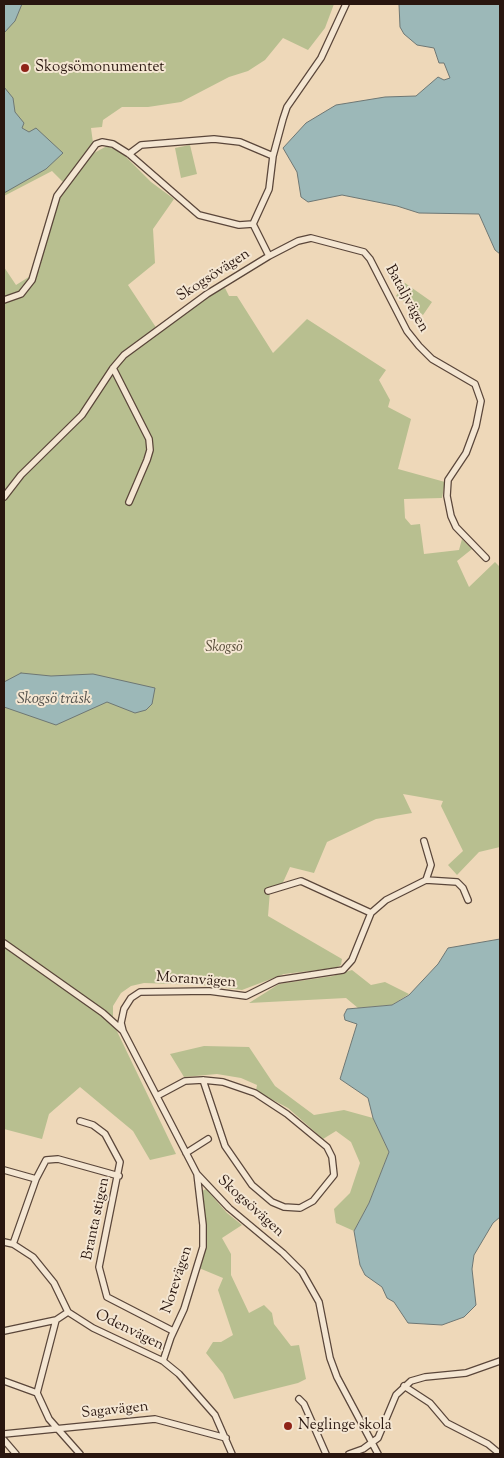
<!DOCTYPE html>
<html>
<head>
<meta charset="utf-8">
<style>
  body { margin:0 }
  #map { position:relative; width:504px; height:1458px; overflow:hidden; background:#eed8b9; font-family:"Sorts Mill Goudy",serif }
  canvas { display:block }
  .frame { position:absolute; inset:0; border:5px solid #29160f; pointer-events:none }
</style>
</head>
<body>
<div id="map">
<canvas width="504" height="1458"></canvas>
<div class="frame"></div>
</div>
<script>
const ctx = document.querySelector('canvas').getContext('2d');
ctx.lineJoin = 'round';
function fillPath(path, color) { ctx.fillStyle = color; ctx.fill(path, 'evenodd'); }
const toPath = rows => new Path2D(rows.map(r => 'M' + r).join(''));
function trace(path, color, width, dash) { ctx.strokeStyle = color; ctx.lineWidth = width; ctx.lineCap = dash ? 'butt' : 'round'; ctx.setLineDash(dash || []); ctx.stroke(path); }
function drawText(font, color, halo, rows, align = 'center') {
  ctx.font = font + ' "Sorts Mill Goudy",serif'; ctx.lineWidth = 4; ctx.setLineDash([]); ctx.textBaseline = 'middle'; ctx.strokeStyle = halo; ctx.fillStyle = color; for (const [text, x, y, turn = 0] of rows) {
    ctx.save(); ctx.translate(x, y); ctx.rotate((+turn || 0) * Math.PI / 180); ctx.textAlign = isNaN(turn) ? turn : align; if (halo) ctx.strokeText(text, 0, 0); ctx.fillText(text, 0, 0); ctx.restore();
  }
}
fillPath(toPath([
  [4,4,334,4,325,28,308,50,283,38,265,60,248,71,229,77,181,102,148,107,122,107,103,120,102,127,91,128,93,143,64,183,52,171,4,196],
  [190,145,197,174,181,178,175,148],
  [107,146,121,152,151,182,174,199,153,229,155,263,128,285,159,332,217,291,225,288,229,296,237,296,273,353,307,319,386,370,379,380,390,400,388,407,411,419,398,469,445,482,442,498,404,499,405,518,411,525,420,524,424,554,459,550,462,539,472,549,457,561,469,587,495,562,500,567,500,847,479,852,457,875,448,865,463,851,441,806,443,801,403,794,412,813,376,819,327,842,314,873,290,867,280,889,270,891,268,916,342,959,341,965,335,968,284,974,242,990,203,985,144,983,131,986,121,993,113,1006,113,1023,176,1154,150,1160,133,1131,80,1087,49,1114,42,1139,4,1129,4,267,16,285,32,275,33,270,39,271,50,225,60,195,92,154],
  [405,283,432,302,423,315,396,296],
  [352,970,371,985,385,982,409,994,392,1005,358,1008,346,998,249,1003,279,984,333,976],
  [204,1046,249,1047,275,1086,314,1115,344,1110,373,1118,389,1152,369,1203,354,1231,336,1223,334,1209,350,1193,360,1163,351,1142,336,1131,323,1139,288,1108,256,1091,257,1085,241,1078,217,1074,184,1077,170,1054],
  [206,1189,227,1213,242,1225,222,1238,231,1254,231,1275,249,1313,264,1305,272,1313,274,1324,291,1346,299,1345,306,1379,298,1383,234,1399,223,1374,206,1353,213,1342,221,1342,233,1335,218,1290,223,1278,199,1268,205,1243,202,1191]
]), '#b8bf90');
const water = toPath([
  [4,4,22,4,15,21,4,33,4,4],
  [399,4,500,4,500,254,495,250,479,214,419,213,397,206,342,195,308,202,301,197,297,172,283,148,306,123,336,105,385,97,416,96,438,77,444,80,450,78,444,63,439,63,434,48,417,45,404,34,400,27,399,4],
  [4,87,13,98,15,112,24,123,22,128,29,132,36,128,63,153,46,169,4,193,4,87],
  [21,673,51,676,93,674,155,688,152,704,146,710,135,713,107,702,56,725,4,707,4,682,21,673],
  [500,939,500,1217,493,1223,474,1255,472,1269,476,1305,464,1317,442,1325,408,1323,394,1302,387,1298,382,1287,365,1275,360,1265,354,1231,369,1203,389,1152,373,1118,368,1098,340,1079,357,1024,345,1020,344,1015,347,1009,392,1005,409,995,438,964,448,948,500,939]
]);
fillPath(water, '#9cb8b8');
trace(water, '#6e7774', 1);
const minor = toPath([
  [129,154,141,145,214,139,240,142,273,156],
  [269,256,298,241,311,238,364,252,370,259,407,331,419,346,432,359,475,384,481,401,476,426,466,453,448,480,447,496,451,516,456,527,486,558],
  [4,300,21,294,32,280,57,196,96,144,102,142,113,144,129,154,199,215,239,225,253,224],
  [113,368,149,439,150,450,147,460,129,502],
  [4,497,21,475,82,415,113,368,124,355,207,294,269,256,253,224,269,189,273,156,283,119,287,107,321,58,346,4],
  [424,841,431,865,426,880],
  [268,891,301,881,371,913],
  [4,943,103,1013,123,1031,197,1174,229,1208,283,1253,302,1272,319,1302,330,1358,337,1377,378,1454],
  [123,1031,121,1023,124,1009,131,998,140,992,209,991,246,996,278,980,343,970,352,960,371,913,386,900,426,880,457,882,463,888,468,900],
  [157,1096,185,1081,203,1080,223,1082,255,1093,287,1114,327,1147,332,1157,334,1175,313,1201,300,1208,284,1207,272,1202,252,1185,225,1146,203,1080],
  [80,1121,93,1125,105,1134,120,1162,99,1267,107,1297,173,1331],
  [186,1153,208,1139],
  [4,1170,36,1179],
  [4,1242,13,1244,33,1257,54,1283,68,1312,93,1328,163,1361,179,1374,215,1415,232,1454],
  [13,1244,36,1179,46,1160,58,1159,119,1176],
  [4,1331,56,1320],
  [163,1361,171,1337,184,1309,203,1247,203,1225,197,1174],
  [4,1381,37,1393,49,1419,80,1454],
  [404,1386,430,1403,447,1423,488,1444,500,1454],
  [37,1393,56,1320,68,1312],
  [299,1399,304,1404,326,1454],
  [4,1434,155,1419,226,1438],
  [4,1440,16,1454],
  [349,1454,363,1449,378,1438,396,1395,411,1381,425,1377,466,1373,500,1361]
]);
trace(minor, '#5a463a', 8);
trace(minor, '#f4e6d2', 5.5);
for (const [x, y, r, color] of [
  [25,68,5,"#8f2418"],
  [288,1426,5,"#8f2418"]
]) { const dot = new Path2D(); dot.arc(x, y, r, 0, 2 * Math.PI); ctx.fillStyle = color; ctx.fill(dot); trace(dot, '#f4e6d2', 2); }
drawText('15px', '#29160f', '#f4e6d2', [
  ["Skogsömonumentet",35,68],
  ["Neglinge skola",298,1426]
], 'left');
drawText('15px', '#29160f', '#f4e6d2', [
  ["Skogsövägen",214,276,-33],
  ["Bataljvägen",406,299,61],
  ["Moranvägen",196,981,4],
  ["Skogsövägen",250,1207,42],
  ["Branta stigen",97,1219,-78],
  ["Norevägen",178,1280,-72],
  ["Odenvägen",129,1331,26],
  ["Sagavägen",115,1411,-6]
]);
drawText('italic 15px', '#544936', '#f4e6d2', [
  ["Skogsö",224,648]
]);
drawText('italic 16px', '#514f4a', '#f4e6d2', [
  ["Skogsö träsk",54,700]
]);
</script>
</body>
</html>
